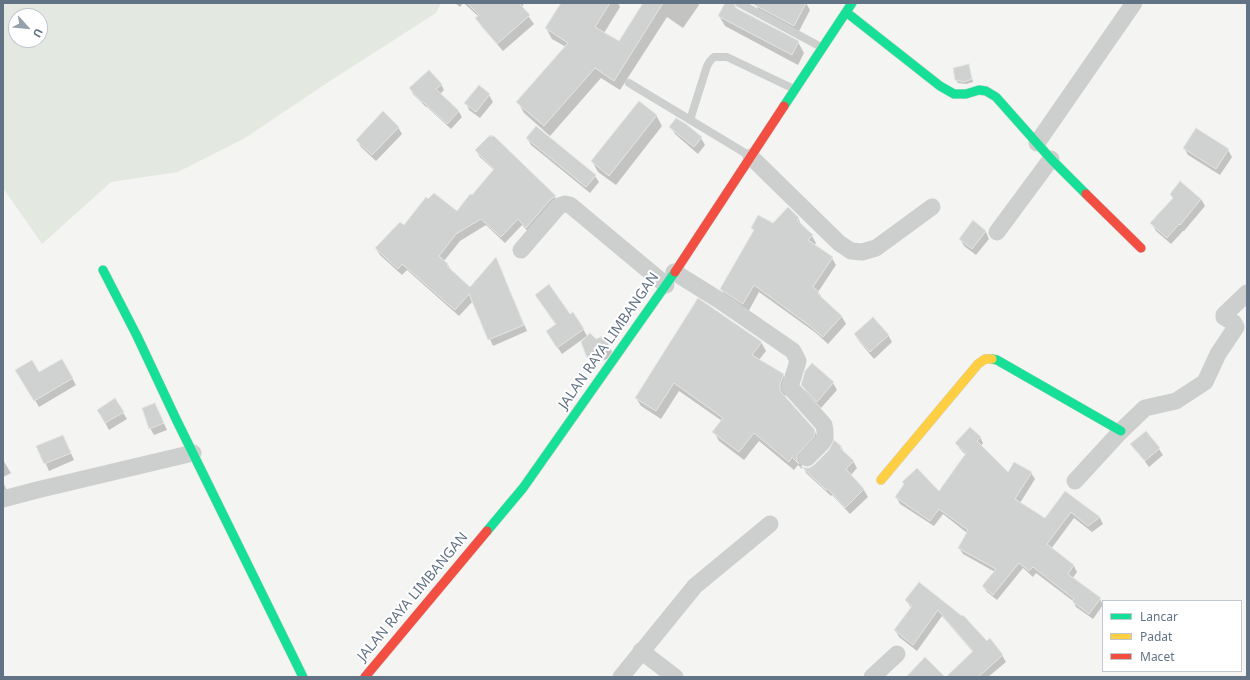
<!DOCTYPE html>
<html>
<head>
<meta charset="utf-8">
<style>
  body { margin:0 }
  #map { position:relative; width:1250px; height:680px; overflow:hidden; background:#f4f5f2; font-family:"Noto Sans",sans-serif }
  canvas { display:block }
  .frame { position:absolute; inset:0; border:4px solid #627385; pointer-events:none }
  .legend { position:absolute; left:1102px; top:600px; width:140px; height:72px; box-sizing:border-box; background:#fff; border:1px solid #c0c7ce; margin:0; padding:5px 7px; list-style:none; font-size:12px; color:#627385 }
  .legend li { display:flex; align-items:center; gap:8px; height:20px }
  .legend b { width:20px; border:1px solid #c0c7ce }
  .north { position:absolute; left:8px; top:8px; width:40px; height:40px; box-sizing:border-box; background:#fff; border:1px solid #c0c7ce; border-radius:50%; rotate:117deg; font-size:11px; font-weight:700; line-height:16px; text-align:center; color:#627385 }
  .north::after { content:''; display:block; margin:auto; width:14px; height:18px; background:#95a0ab; clip-path:polygon(50% 0,100% 100%,50% 72%,0 100%) }
</style>
</head>
<body>
<div id="map">
<canvas width="1250" height="680"></canvas>
<div class="frame"></div>
<ul class="legend">
<li><b style="height:5px;background:#16e098"></b>Lancar</li>
<li><b style="height:5px;background:#ffcf43"></b>Padat</li>
<li><b style="height:5px;background:#f24e42"></b>Macet</li>
</ul>
<div class="north">U</div>
</div>
<script>
const ctx = document.querySelector('canvas').getContext('2d');
ctx.lineJoin = 'round';
function fillPath(path, color) { ctx.fillStyle = color; ctx.fill(path, 'evenodd'); }
const toPath = rows => new Path2D(rows.map(r => 'M' + r).join(''));
function trace(path, color, width, dash) { ctx.strokeStyle = color; ctx.lineWidth = width; ctx.lineCap = dash ? 'butt' : 'round'; ctx.setLineDash(dash || []); ctx.stroke(path); }
function drawText(font, color, halo, rows, align = 'center') {
  ctx.font = font + ' "Noto Sans",sans-serif'; ctx.lineWidth = 4; ctx.setLineDash([]); ctx.textBaseline = 'middle'; ctx.strokeStyle = halo; ctx.fillStyle = color; for (const [text, x, y, turn = 0] of rows) {
    ctx.save(); ctx.translate(x, y); ctx.rotate((+turn || 0) * Math.PI / 180); ctx.textAlign = isNaN(turn) ? turn : align; if (halo) ctx.strokeText(text, 0, 0); ctx.fillText(text, 0, 0); ctx.restore();
  }
}
fillPath(toPath([
  [3,3,441,3,436,13,333,79,245,138,178,172,111,182,42,244,3,188],
  [16,16,40,16,40,40,16,40]
]), '#e3e8e0');
fillPath(toPath([
  [455,3,463,3,460,7],
  [464,3,524,3,522,7,534,24,503,51,481,26,477,19,479,17],
  [562,3,618,3,620,7,604,33,619,43,645,3,698,3,699,5,683,28,667,17,620,90,601,78,550,136,524,113,518,102,566,47,552,39,546,28],
  [726,3,732,3,736,9,798,42,804,53,798,65,725,26,719,16],
  [757,3,806,3,810,10,798,33,760,12,756,5],
  [968,65,973,82,966,84,958,83,956,80],
  [441,84,444,90,440,94,459,112,462,117,451,129,427,107,426,107,413,94,410,88],
  [479,86,489,95,493,102,480,118,469,110,466,103],
  [656,115,662,126,616,185,598,172,592,161],
  [686,125,701,138,705,145,698,154,675,134,671,127],
  [398,127,402,134,376,161,361,147,357,140],
  [491,135,555,197,559,204,530,234,522,225,505,243,486,225,460,241,444,261,448,265,452,272,470,289,499,265,527,331,493,346,473,301,459,316,407,270,402,275,380,255,376,249,404,227,457,213,472,197,494,170,480,157,476,151],
  [527,138,595,176,599,182,590,193,531,145],
  [1184,148,1228,150,1232,157,1220,175,1188,155],
  [1201,199,1205,206,1184,231,1183,231,1171,244,1156,231,1152,224],
  [798,218,802,226,812,236,816,243,814,246,832,258,836,265,818,292,823,299,842,317,846,324,828,344,816,333,759,292,748,312,725,296,721,289,754,231,752,228],
  [973,222,986,232,989,239,976,255,964,246,960,239],
  [540,302,570,315,583,329,587,336,562,354,551,338,556,325],
  [855,335,888,335,892,342,874,359,859,341],
  [606,337,612,352,607,359,592,364,588,358],
  [761,342,766,351,759,360,783,375,788,384,785,398,814,430,819,439,802,464,802,469,798,465,794,470,759,441,744,460,719,441,714,432,722,421,679,391,661,419,641,406,636,398],
  [62,360,76,385,39,407,17,370,39,373],
  [833,383,837,390,821,408,806,392,802,384],
  [115,400,127,419,109,430,98,410],
  [158,411,167,430,154,435,150,428],
  [63,436,74,460,49,471,38,446],
  [980,437,983,443,981,446,1008,474,1031,473,1035,479,1020,503,1045,519,1065,492,1100,518,1103,524,1092,532,1074,518,1051,549,1074,566,1077,572,1072,579,1100,599,1103,605,1093,619,1076,607,1073,601,1036,573,1033,577,1023,568,997,600,987,592,983,586,995,572,963,554,959,548,967,533,943,514,934,526,900,504,896,497,939,492,966,455,960,449,956,443],
  [1132,444,1159,449,1163,455,1149,467],
  [841,447,844,452,853,461,857,468,850,476,864,490,868,497,850,514,832,495,831,496,806,473,804,468,809,469],
  [3,460,11,473,3,477],
  [3,482,9,495,3,497],
  [919,583,1002,655,1006,662,988,677,948,677,973,652,942,616,917,651,899,637,895,630,912,609,906,600]
]), '#0003');
const building = toPath([
  [467,3,519,3,530,15,497,44,475,18,479,15,467,3],
  [561,3,610,3,595,27,619,41,643,3,663,3,614,81,595,68,544,126,516,102,568,43,545,28,561,3],
  [725,3,734,3,736,8,799,41,792,55,718,16,725,3],
  [751,3,806,3,794,26,751,3],
  [969,64,972,79,964,82,955,80,953,68,969,64],
  [429,70,442,84,436,89,459,111,447,124,423,102,422,102,409,88,429,70],
  [479,85,490,94,476,112,464,103,479,85],
  [639,101,657,115,609,176,591,161,639,101],
  [383,111,399,127,372,155,356,140,383,111],
  [676,118,686,124,702,137,694,147,669,127,676,118],
  [536,126,596,175,586,187,526,138,536,126],
  [1196,128,1229,149,1216,169,1183,148,1196,128],
  [489,136,494,136,556,196,551,199,526,228,518,219,501,237,481,219,456,234,439,256,448,264,447,266,470,287,496,257,524,325,488,340,469,294,455,310,402,264,398,269,375,248,400,222,404,225,426,197,428,199,434,193,457,211,470,194,472,195,494,169,475,150,489,136],
  [1180,181,1201,199,1180,225,1179,224,1167,238,1150,223,1173,198,1170,194,1180,181],
  [788,207,799,218,797,220,813,235,808,240,833,257,813,287,819,292,818,294,842,316,823,337,810,326,754,285,743,304,720,289,754,230,751,228,758,215,773,223,788,207],
  [973,220,986,231,972,249,959,239,973,220],
  [549,284,570,314,573,312,584,329,557,348,546,331,556,324,535,295,549,284],
  [698,298,762,342,752,355,784,374,780,384,780,390,782,393,815,430,814,437,797,455,797,460,799,464,792,457,789,462,754,433,739,452,712,432,723,418,674,383,656,411,635,398,698,298],
  [873,317,889,335,870,352,854,334,873,317],
  [590,333,596,339,606,335,609,344,603,352,587,358,581,342,590,333],
  [62,359,73,378,34,401,15,370,32,360,39,372,62,359],
  [812,363,834,382,817,402,801,385,805,371,812,363],
  [115,398,124,412,105,423,97,410,115,398],
  [155,403,164,423,149,429,142,408,155,403],
  [970,427,981,437,977,441,1008,472,1014,462,1032,472,1015,499,1045,518,1065,491,1100,517,1088,526,1071,512,1047,544,1074,565,1068,574,1101,598,1089,614,1072,601,1074,599,1033,567,1029,571,1019,563,993,595,982,586,996,569,958,548,968,530,939,509,930,521,895,497,904,484,902,482,917,468,939,491,966,453,955,443,970,427],
  [1146,431,1160,448,1145,461,1130,444,1146,431],
  [63,435,71,453,44,464,36,446,63,435],
  [834,440,842,447,840,448,854,461,846,469,864,489,845,508,828,489,826,490,801,466,805,468,809,468,814,465,829,450,834,440],
  [919,582,962,616,963,615,987,641,990,638,1003,655,978,677,946,677,973,651,938,610,913,645,894,630,912,606,905,600,919,582],
  [925,657,945,677,906,677,925,657]
]);
fillPath(building, '#d0d2d2');
trace(building, '#e4e4e2', 1);
const fast = toPath([
  [846,12,940,86,954,94,966,94,979,90,986,91,996,97,1051,159,1086,194],
  [784,106,852,3],
  [103,270,137,336,176,419,303,677],
  [992,359,997,360,1121,431],
  [487,531,523,488,675,272]
]);
const slow = toPath([
  [881,480,978,364,985,359,992,359]
]);
const jam = toPath([
  [1086,194,1141,248],
  [675,272,784,106],
  [365,677,487,531]
]);
trace(fast, '#d2d3d3', 10);
trace(slow, '#d2d3d3', 10);
trace(jam, '#d2d3d3', 10);
trace(toPath([
  [739,3,821,47],
  [629,83,750,156],
  [690,120,707,66,710,61,714,57,727,57,794,89]
]), '#cdcfcf', 8);
trace(toPath([
  [1037,143,1134,3],
  [751,157,839,243,851,251,862,252,876,248,932,207],
  [997,232,1051,159],
  [521,250,559,206,565,204,570,205,666,285],
  [674,272,719,300,793,351,798,361,790,387,824,425,825,431,825,438,822,443,807,458],
  [1075,481,1121,431,1145,408,1176,401,1205,382,1218,354,1236,327,1234,323,1224,317,1224,315,1247,293],
  [3,499,37,490,193,453],
  [641,651,675,677],
  [621,677,695,586,770,524],
  [872,677,897,654]
]), '#cdcfcf', 17);
trace(fast, '#16e098', 9);
trace(slow, '#ffcf43', 9);
trace(jam, '#f24e42', 9);
drawText('14px', '#627385', '#fff', [
  ["JALAN RAYA LIMBANGAN",609,341,-55],
  ["JALAN RAYA LIMBANGAN",413,597,-50]
]);
</script>
</body>
</html>
